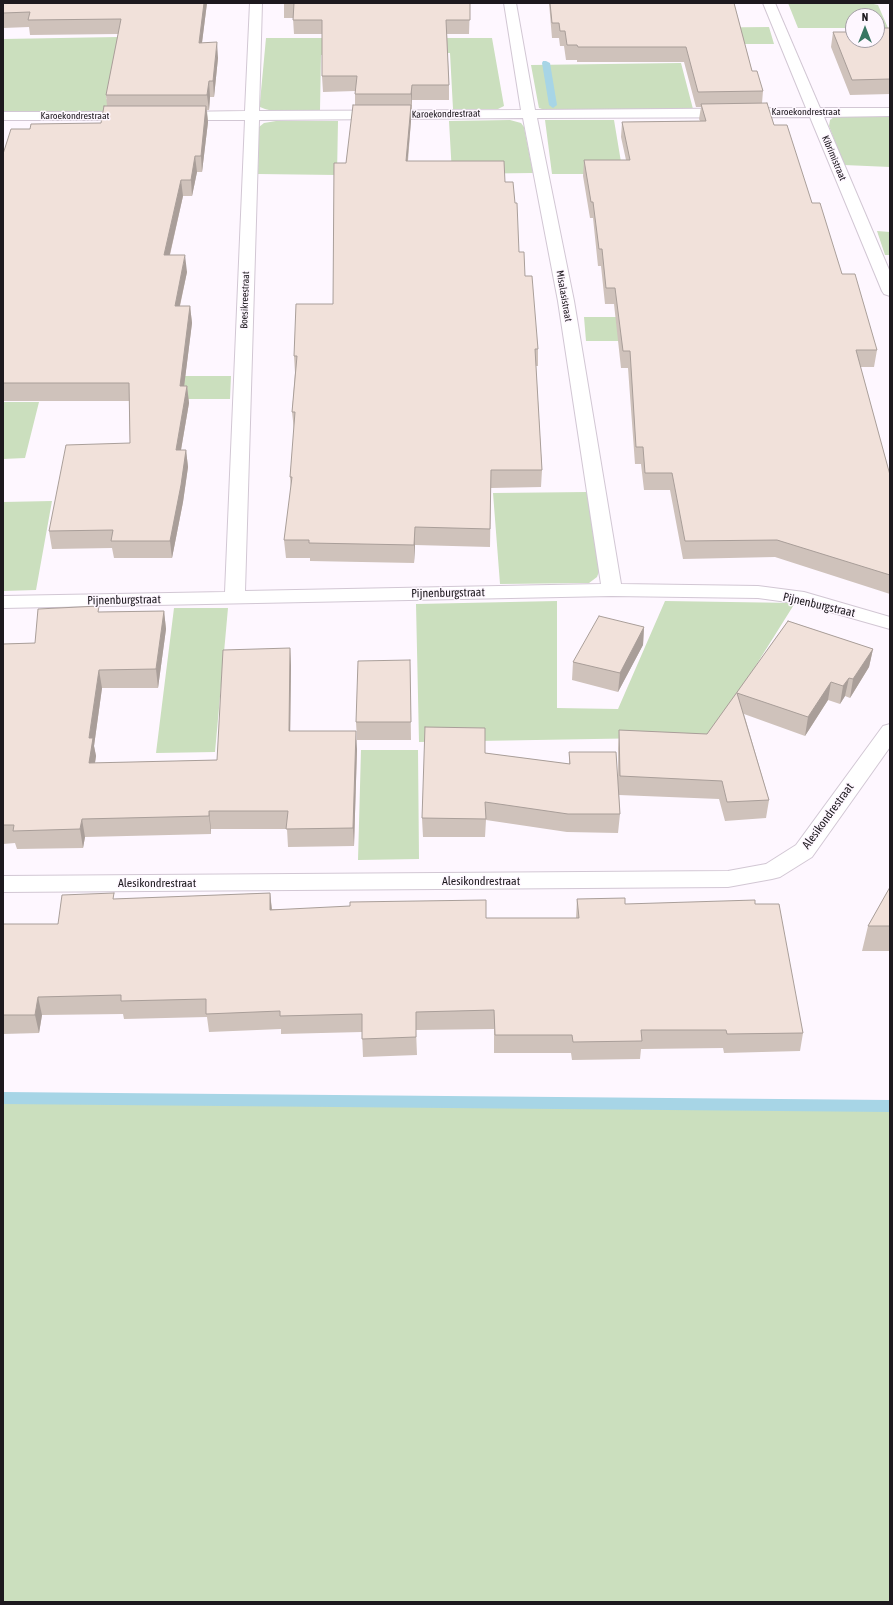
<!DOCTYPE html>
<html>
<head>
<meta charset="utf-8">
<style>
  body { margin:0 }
  #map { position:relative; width:893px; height:1605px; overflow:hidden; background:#fef7ff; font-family:"Asap Condensed",sans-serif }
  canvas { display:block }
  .frame { position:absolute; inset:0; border:4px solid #1d191e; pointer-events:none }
  .north { position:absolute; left:845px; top:8px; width:40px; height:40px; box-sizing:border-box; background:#fef7ff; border:1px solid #a49ea5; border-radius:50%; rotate:0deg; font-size:11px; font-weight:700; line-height:16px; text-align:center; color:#1d191e }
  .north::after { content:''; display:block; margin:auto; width:14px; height:18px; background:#387662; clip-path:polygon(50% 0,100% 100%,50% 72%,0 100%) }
</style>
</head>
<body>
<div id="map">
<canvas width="893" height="1605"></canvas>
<div class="frame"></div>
<div class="north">N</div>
</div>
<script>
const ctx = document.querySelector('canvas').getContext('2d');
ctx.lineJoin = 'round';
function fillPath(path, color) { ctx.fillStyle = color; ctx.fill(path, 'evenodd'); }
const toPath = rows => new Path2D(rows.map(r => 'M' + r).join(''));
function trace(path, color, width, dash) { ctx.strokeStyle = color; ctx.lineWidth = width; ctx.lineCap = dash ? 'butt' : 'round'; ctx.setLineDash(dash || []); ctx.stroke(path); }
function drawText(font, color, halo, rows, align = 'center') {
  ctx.font = font + ' "Asap Condensed",sans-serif'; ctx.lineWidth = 3; ctx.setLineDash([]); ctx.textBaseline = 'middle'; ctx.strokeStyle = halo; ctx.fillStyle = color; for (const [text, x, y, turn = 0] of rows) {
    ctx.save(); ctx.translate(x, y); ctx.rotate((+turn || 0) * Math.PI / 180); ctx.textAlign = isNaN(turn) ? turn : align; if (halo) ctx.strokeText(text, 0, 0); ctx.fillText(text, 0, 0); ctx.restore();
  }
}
fillPath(toPath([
  [788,3,869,3,878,5,888,28,877,28,877,16,853,16,853,28,798,28],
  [769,27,774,44,670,44,667,28],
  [118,37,106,99,135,111,3,112,3,39],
  [266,38,492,38,504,106,498,109,453,109,450,53,321,55,320,110,273,111,265,109,260,107,260,102],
  [681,63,693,109,545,110,539,108,538,103,531,65],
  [890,116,890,167,844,165,829,126,830,120,834,117],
  [510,120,521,123,524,127,533,173,452,174,449,121],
  [545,120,614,120,623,174,552,174],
  [276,121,338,121,337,175,258,174,259,127,264,123],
  [877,231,890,232,890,255,885,255],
  [584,317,734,317,738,341,586,341],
  [48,376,231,376,230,399,42,399],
  [3,402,39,402,25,458,3,459],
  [588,492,600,569,597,577,589,583,500,584,493,493],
  [52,501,36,590,3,591,3,502],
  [557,601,557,708,618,709,665,601,795,603,711,737,419,742,416,604],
  [174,608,228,608,215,752,156,753],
  [361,750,418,750,419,859,358,860],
  [3,1098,890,1106,890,1602,3,1602]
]), '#cbdfbe');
fillPath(toPath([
  [543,61,546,61,550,63,557,105,553,108,549,105,542,63,543,61],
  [3,1092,890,1100,890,1112,3,1104,3,1092]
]), '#a7d5e6');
const minor = toPath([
  [250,3,262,3,259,111,521,110,504,3,516,3,535,110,806,108,763,3,775,3,820,108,890,108,890,116,824,117,890,272,890,296,884,294,882,291,810,117,537,118,574,301,621,584,758,586,804,592,890,617,890,629,802,604,758,598,612,596,3,608,3,596,225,592,245,120,178,120,173,119,171,116,173,113,178,112,245,111,250,3],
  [523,118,558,301,601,584,245,591,259,120,523,118],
  [3,112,132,112,137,113,139,116,137,119,132,120,3,120,3,112],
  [890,724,890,747,812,857,780,877,772,879,728,887,3,892,3,876,728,871,766,864,796,845,883,726,890,724]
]);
trace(minor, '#d2c7d4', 2);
fillPath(minor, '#fff');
fillPath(toPath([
  [3,3,207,3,202,43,218,58,214,97,210,97,209,110,207,110,208,122,202,172,197,172,192,196,183,196,170,255,187,272,180,306,190,306,192,323,184,386,187,386,189,403,181,450,186,450,188,467,183,502,172,558,114,558,112,548,52,549,49,531,130,443,129,401,3,401,3,154,30,129,101,123,107,106,106,95,118,34,30,35,29,27,3,28],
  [284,3,470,3,469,34,447,34,449,85,449,100,412,100,412,109,411,109,411,121,408,161,505,182,519,252,525,276,538,349,538,366,536,366,542,470,541,487,491,488,490,547,415,545,414,563,310,561,310,558,286,558,284,540,291,490,290,477,294,430,292,412,295,373,294,356,333,304,346,163,355,105,355,91,323,92,322,76,322,34,294,34,293,18,284,18],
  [549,3,734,3,752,71,763,91,762,103,812,203,842,274,877,350,874,367,860,367,890,475,890,594,775,557,683,559,670,490,644,490,641,464,635,464,628,368,621,368,614,304,605,304,601,266,598,266,593,218,590,218,583,176,584,160,626,160,621,137,622,122,700,121,699,119,701,107,696,107,684,62,577,62,577,60,566,60,564,46,560,46,559,38,552,38],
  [846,28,890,28,890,94,850,95,831,47,833,32,845,32],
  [164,611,166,629,158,688,102,688,94,746,96,756,95,763,217,760,290,648,291,666,290,731,357,749,354,846,288,847,287,829,211,829,211,834,85,837,83,848,17,849,15,843,3,844,3,644,35,643,100,612],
  [788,621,873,649,869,667,850,698,845,696,840,704,828,700,805,736,744,714,769,800,766,818,725,821,719,799,619,795,620,814,618,833,567,832,486,820,485,837,423,837,422,818,485,753,569,764,569,752,618,792,618,749,619,730,707,734],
  [644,627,643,645,618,692,572,680,573,662],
  [410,660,411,740,357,740,356,722],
  [890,887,890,951,862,951,868,926],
  [270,893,272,909,486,918,576,918,577,899,625,904,755,904,803,1033,800,1051,724,1053,723,1048,641,1049,640,1059,572,1060,571,1053,494,1053,494,1029,416,1030,417,1055,363,1057,362,1032,281,1034,281,1029,209,1032,207,1017,124,1019,123,1014,42,1015,39,1033,3,1034,3,924,58,924,115,899]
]), '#cfc2bb');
fillPath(toPath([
  [204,3,207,3,200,58,199,43],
  [217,42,218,58,214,97,213,81],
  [209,81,210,97,209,110,207,95],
  [412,85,412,109,411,94],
  [411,105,411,121,406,177,406,161],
  [206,106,208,122,202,172,201,156],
  [195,156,197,172,192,196,191,180],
  [181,180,183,196,166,271,164,255],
  [185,255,187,272,176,323,175,306],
  [190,306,192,323,182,403,180,386],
  [187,386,189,403,178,467,176,450],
  [186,450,188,467,183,502,172,558,170,541],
  [415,527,415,545,414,563,414,545],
  [164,611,166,629,158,688,156,669],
  [644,627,643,645,618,692,620,673],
  [290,648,291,666,290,749,289,731],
  [873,649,869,667,850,698,853,679],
  [99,670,102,688,94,746,96,756,92,781,89,763,89,738],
  [849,678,845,696,840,704,843,686],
  [831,682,828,700,805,736,808,717],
  [356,731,357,749,354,846,353,828],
  [209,811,211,829,211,834,209,816],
  [82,819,85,837,83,848,80,829],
  [270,893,272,912,270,910],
  [38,997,42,1015,39,1033,35,1015]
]), '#a99e99');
const building = toPath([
  [3,3,204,3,199,43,217,42,213,81,209,81,207,95,106,95,121,19,28,20,30,12,3,13,3,3],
  [284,3,470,3,470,20,446,20,449,85,412,85,411,94,355,94,357,76,322,76,322,20,293,20,294,3,284,3],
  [550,3,734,3,752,71,757,71,763,91,698,92,686,47,578,47,577,45,567,45,565,31,560,31,559,23,552,23,550,3],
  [846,28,853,28,853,40,877,40,877,28,890,28,890,79,852,80,833,32,847,32,846,28],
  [767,103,774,125,787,125,812,203,820,203,842,274,855,274,877,350,856,350,890,475,890,575,777,540,685,541,672,473,645,473,643,447,636,447,630,351,623,351,615,288,606,288,602,249,599,249,593,202,591,202,584,160,630,160,622,122,706,121,701,104,767,103],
  [353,105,411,105,406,161,504,161,505,182,513,182,515,203,517,203,519,252,524,252,525,276,532,276,538,349,535,349,542,470,491,470,490,529,415,527,414,545,309,543,309,540,284,540,292,477,290,477,295,412,292,412,297,356,294,356,296,304,333,304,334,163,346,163,353,105],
  [104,106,206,106,201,156,195,156,191,180,181,180,164,255,185,255,175,306,190,306,180,386,187,386,176,450,186,450,181,485,170,541,111,541,113,530,49,531,66,445,130,443,129,383,3,383,3,154,11,129,30,129,31,124,101,123,104,106],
  [99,606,98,612,164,611,156,669,99,670,89,738,93,738,89,763,217,760,223,650,290,648,289,731,356,731,353,828,286,829,288,811,209,811,209,816,82,819,80,829,13,831,14,825,3,825,3,644,35,643,38,609,99,606],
  [599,616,644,627,620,673,573,662,599,616],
  [788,621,873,649,853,679,849,678,843,686,831,682,808,717,737,693,769,800,727,802,722,781,620,776,619,730,707,734,788,621],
  [410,660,411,722,356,722,358,661,410,660],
  [425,727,485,728,485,753,570,764,569,752,616,752,620,814,568,814,485,802,486,819,422,818,425,727],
  [890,887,890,926,868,926,890,887],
  [114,893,113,899,270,893,270,910,350,906,350,902,486,900,486,918,579,918,577,899,625,898,625,904,755,900,755,904,779,904,803,1033,727,1034,726,1030,641,1030,642,1041,573,1042,572,1035,495,1035,494,1010,416,1012,416,1037,362,1039,362,1014,280,1016,280,1011,206,1014,206,999,121,1001,121,995,38,997,35,1015,3,1015,3,924,58,924,62,895,114,893]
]);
fillPath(building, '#f1e1da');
trace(building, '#a99e99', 1);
drawText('10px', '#1d191e', '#fef7ff', [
  ["Karoekondrestraat",806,112],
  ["Karoekondrestraat",446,114,-1],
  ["Karoekondrestraat",75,116],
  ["Kibrimistraat",834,158,67],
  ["Misalasistraat",564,296,80],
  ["Boesikreestraat",245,300,-88]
]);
drawText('12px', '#1d191e', '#fef7ff', [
  ["Pijnenburgstraat",448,593,-1],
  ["Pijnenburgstraat",124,600,-1],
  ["Pijnenburgstraat",819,605,13],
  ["Alesikondrestraat",828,816,-54],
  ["Alesikondrestraat",481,881],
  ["Alesikondrestraat",157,883]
]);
</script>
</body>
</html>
